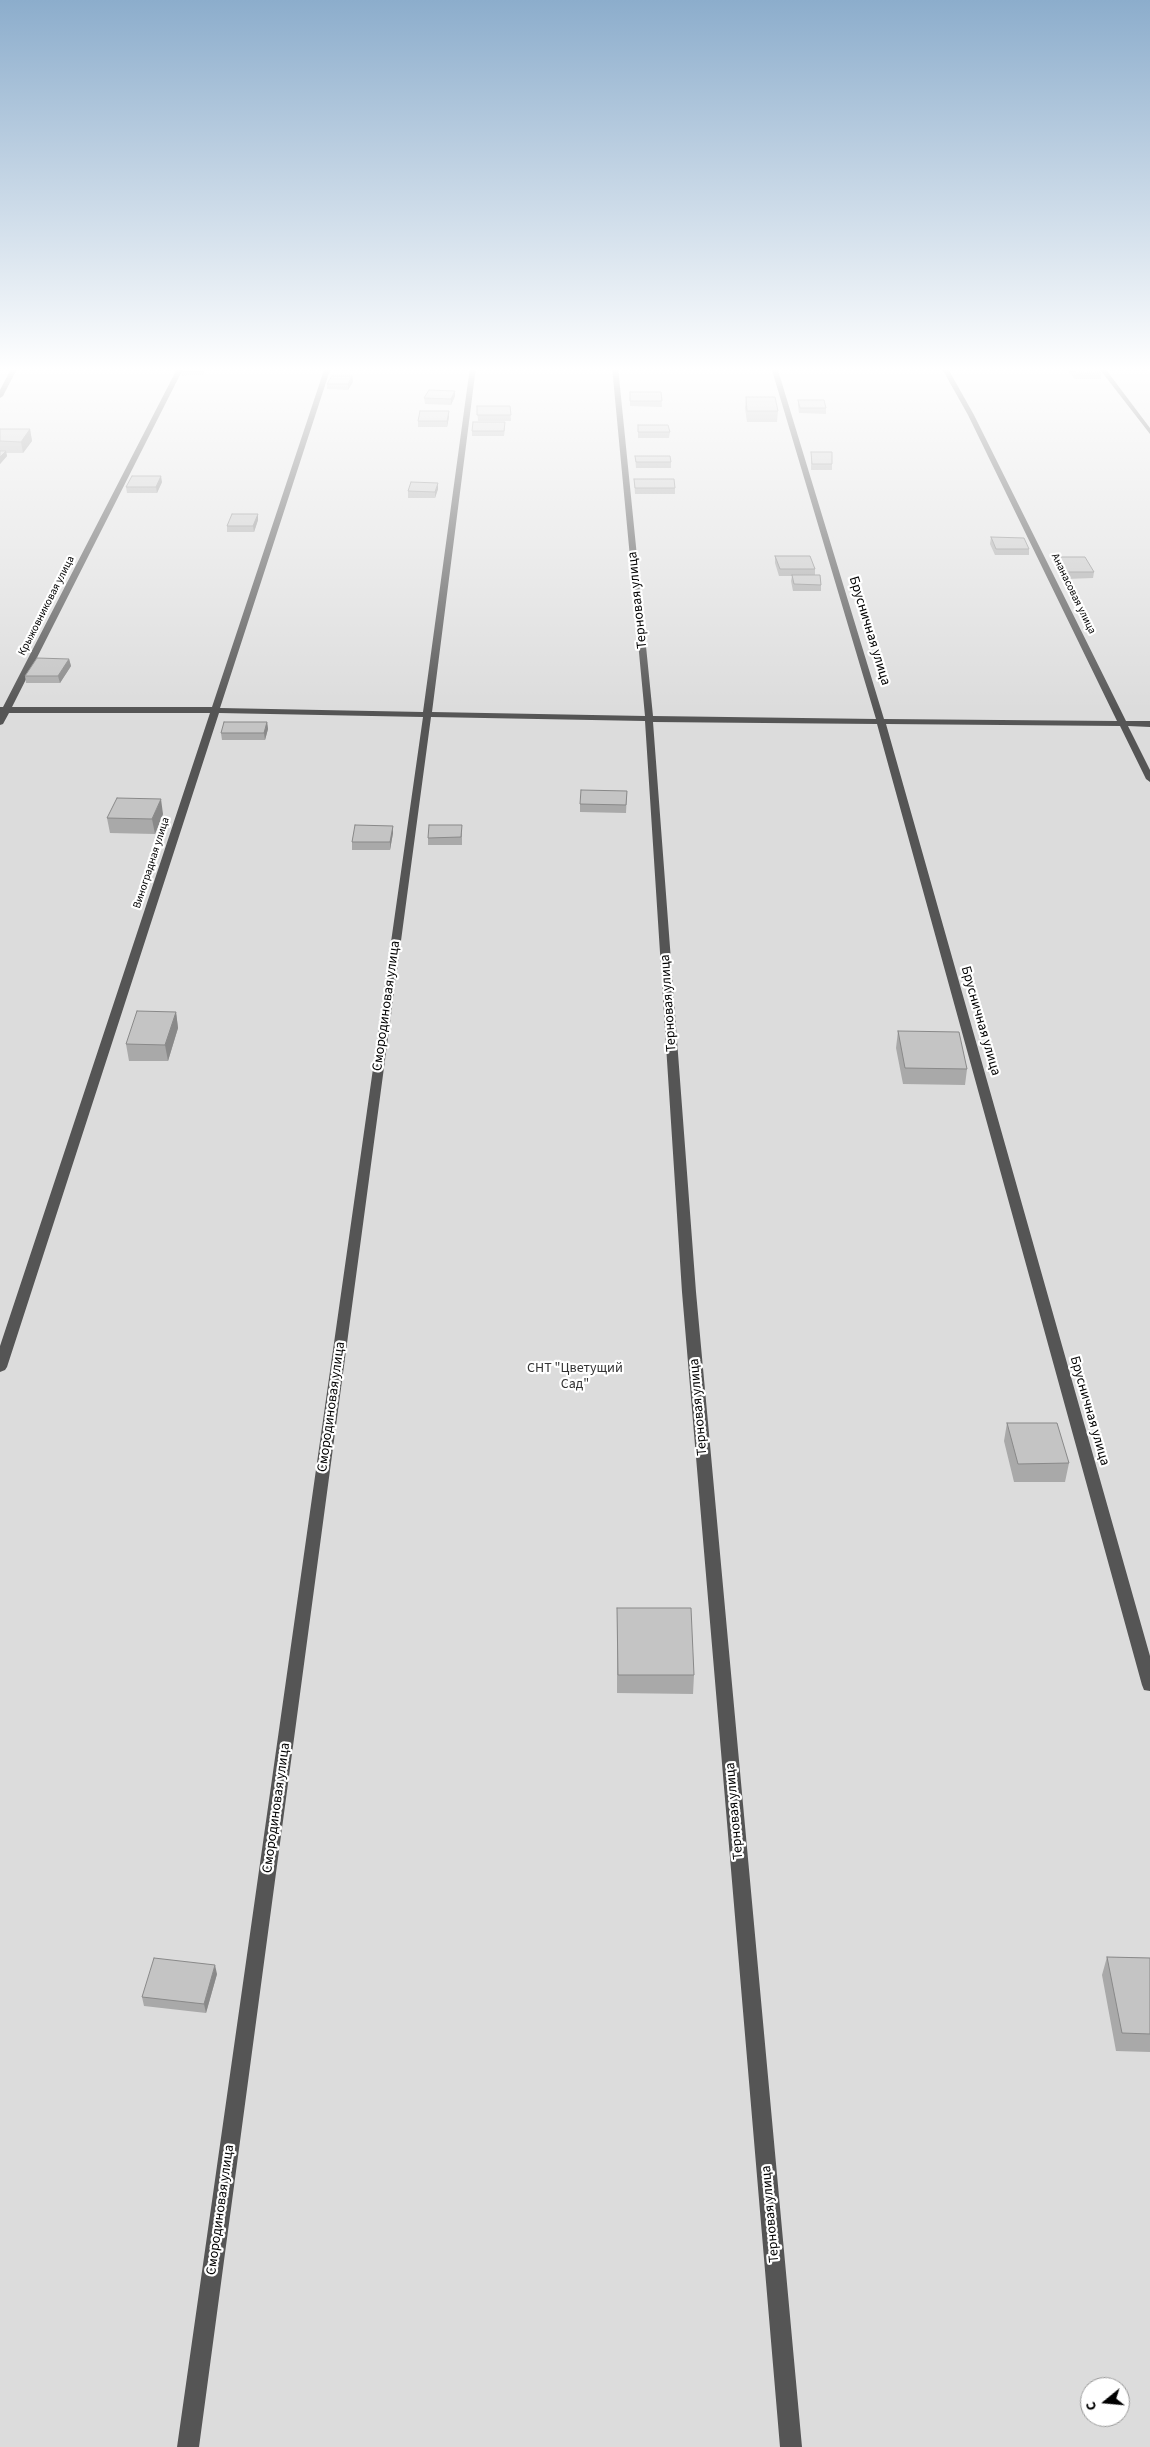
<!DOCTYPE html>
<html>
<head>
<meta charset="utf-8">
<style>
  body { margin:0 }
  #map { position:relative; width:1150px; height:2447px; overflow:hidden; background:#fff; font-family:"Source Sans 3",sans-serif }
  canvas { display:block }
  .north { position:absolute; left:1080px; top:2377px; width:50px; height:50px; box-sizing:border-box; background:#fff; border:1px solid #999; border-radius:50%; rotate:253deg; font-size:14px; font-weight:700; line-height:20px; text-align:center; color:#000 }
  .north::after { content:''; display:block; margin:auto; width:18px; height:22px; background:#000; clip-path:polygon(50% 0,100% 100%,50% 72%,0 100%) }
</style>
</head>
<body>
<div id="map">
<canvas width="1150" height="2447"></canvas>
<div class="north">С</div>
</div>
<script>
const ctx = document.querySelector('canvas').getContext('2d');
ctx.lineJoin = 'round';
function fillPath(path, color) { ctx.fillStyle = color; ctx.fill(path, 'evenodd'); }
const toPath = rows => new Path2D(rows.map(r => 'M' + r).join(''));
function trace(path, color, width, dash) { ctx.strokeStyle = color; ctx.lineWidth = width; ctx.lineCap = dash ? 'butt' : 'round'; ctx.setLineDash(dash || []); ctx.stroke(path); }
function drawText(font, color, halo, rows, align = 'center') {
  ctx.font = font + ' "Source Sans 3",sans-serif'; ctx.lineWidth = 4.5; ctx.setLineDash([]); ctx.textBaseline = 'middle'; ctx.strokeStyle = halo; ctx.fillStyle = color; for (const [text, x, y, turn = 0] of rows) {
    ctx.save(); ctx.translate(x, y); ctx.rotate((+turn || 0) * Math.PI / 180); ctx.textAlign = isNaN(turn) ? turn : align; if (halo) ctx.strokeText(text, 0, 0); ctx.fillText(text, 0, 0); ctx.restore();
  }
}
fillPath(toPath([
  [0,367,1150,367,1150,2447,0,2447],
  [1090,2387,1120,2387,1120,2417,1090,2417]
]), '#dcdcdc');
fillPath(toPath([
  [12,367,18,367,3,396,0,398,0,390,12,367],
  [178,367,184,367,12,707,212,707,325,367,331,367,220,708,423,712,470,367,476,367,432,712,645,716,612,367,618,367,653,716,876,719,771,367,777,367,884,719,1117,721,968,415,941,367,947,367,974,415,1126,721,1150,721,1150,727,1128,726,1150,770,1150,782,1146,779,1120,726,886,724,1150,1656,1150,1691,1144,1690,1142,1685,877,724,653,722,696,1292,802,2447,780,2447,682,1292,645,721,431,717,199,2447,177,2447,423,717,219,713,7,1367,5,1370,0,1372,0,1346,210,713,9,713,3,724,0,725,0,707,3,707,178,367],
  [1098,367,1104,367,1150,428,1150,434,1098,367]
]), '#555');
fillPath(toPath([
  [206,367,203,375,182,376,182,370],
  [1069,367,1096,367,1101,373,1101,379,1075,379,1068,371],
  [352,376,353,382,348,390,327,389,327,384],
  [630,392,661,392,662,407,630,406],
  [455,396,451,405,425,404,424,398],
  [746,397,778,411,777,422,747,422,745,408],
  [798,400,826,408,826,414,799,413,798,406],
  [477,406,510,406,511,421,478,421],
  [449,417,447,427,418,427,418,421],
  [638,425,670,432,669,438,638,438],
  [505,428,504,436,472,436,472,431],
  [0,429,30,429,32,441,23,453,6,453,7,456,0,464],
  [811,452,832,464,832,470,811,470],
  [635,456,671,462,671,468,636,468],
  [634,479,675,488,675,494,635,494],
  [162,482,157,493,127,493,126,487],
  [438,489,435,498,408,498,408,491],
  [258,514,258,520,254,532,227,532,227,526],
  [991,537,1029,549,1029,555,995,555,990,544],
  [775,556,815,569,815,575,821,585,821,591,793,591,791,581,792,576,779,576,775,563],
  [1059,557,1094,572,1093,578,1066,579,1058,563],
  [69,659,71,666,60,683,26,683,25,676],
  [267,722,268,729,265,740,222,740,221,733],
  [627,791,626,813,580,812,580,804],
  [163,814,155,834,110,833,107,818],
  [393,826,393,833,390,850,352,850,352,842],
  [462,833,462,845,428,845,428,838],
  [176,1012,178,1028,168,1061,129,1061,126,1044],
  [898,1031,967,1069,965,1085,903,1084,896,1048],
  [1007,1423,1069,1463,1065,1482,1014,1482,1004,1441],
  [617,1608,694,1675,693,1694,617,1693],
  [1107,1957,1150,1958,1150,2052,1116,2051,1102,1975],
  [217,1974,206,2013,144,2006,142,1997]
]), '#a9a9a9');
fillPath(toPath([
  [203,367,206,367,203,375,202,370],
  [352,376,353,382,348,390,348,384],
  [455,391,455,396,451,405,451,399],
  [449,411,449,417,447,427,447,421],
  [30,429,32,441,23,453,21,442],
  [6,451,7,456,0,464,0,457],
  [161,476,162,482,157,493,156,487],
  [438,483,438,489,435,498,435,492],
  [258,514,258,520,254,532,253,526],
  [69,659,71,666,60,683,58,676],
  [267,722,268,729,265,740,264,733],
  [161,799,163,814,155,834,152,819],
  [393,826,393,833,390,850,390,842],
  [176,1012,178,1028,168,1061,165,1045],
  [215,1965,217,1974,206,2013,204,2004]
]), '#898989');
const building = toPath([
  [183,367,203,367,202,370,182,370,183,367],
  [1070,367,1096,367,1101,373,1076,374,1070,367],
  [332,376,352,376,348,384,327,384,332,376],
  [429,390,455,391,451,399,424,398,429,390],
  [630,392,661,392,662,401,630,401,630,392],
  [746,397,775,397,778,411,747,411,746,397],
  [798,400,824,400,826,408,800,408,798,400],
  [477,406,510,406,511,415,477,415,477,406],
  [420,411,449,411,447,421,418,421,420,411],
  [473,422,505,422,504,431,472,431,473,422],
  [638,425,668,425,670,432,638,432,638,425],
  [0,429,30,429,21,442,0,441,0,429],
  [0,451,6,451,0,457,0,451],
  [811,452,832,452,832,464,812,464,811,452],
  [635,456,670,456,671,462,636,462,635,456],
  [132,476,161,476,156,487,126,487,132,476],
  [634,479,674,479,675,488,635,488,634,479],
  [411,482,438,483,435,492,408,491,411,482],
  [232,514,258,514,253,526,227,526,232,514],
  [991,537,1024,538,1029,549,996,549,991,537],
  [775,556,810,556,815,569,780,569,775,556],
  [1059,557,1085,557,1094,572,1067,572,1059,557],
  [792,575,820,575,821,585,794,584,792,575],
  [37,658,69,659,58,676,25,676,37,658],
  [224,722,267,722,264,733,221,733,224,722],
  [581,790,627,791,626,805,580,804,581,790],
  [117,798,161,799,152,819,107,818,117,798],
  [355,825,393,826,390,842,352,842,355,825],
  [429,825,462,825,461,837,428,838,429,825],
  [137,1011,176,1012,165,1045,126,1044,137,1011],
  [898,1031,959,1032,967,1069,905,1068,898,1031],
  [1007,1423,1057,1423,1069,1463,1018,1464,1007,1423],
  [617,1608,691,1608,694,1675,618,1675,617,1608],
  [1107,1957,1150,1958,1150,2034,1122,2033,1107,1957],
  [154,1958,215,1965,204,2004,142,1997,154,1958]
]);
fillPath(building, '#c4c4c4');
trace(building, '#898989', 1);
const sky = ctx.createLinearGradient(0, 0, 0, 710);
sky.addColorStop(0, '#8cadcc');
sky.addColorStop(0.52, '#fff');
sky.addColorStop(1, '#ffffff00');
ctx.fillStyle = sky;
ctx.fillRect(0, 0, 1150, 710);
drawText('11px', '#000', '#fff', [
  ["Ананасовая улица",1073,594,64],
  ["Крыжовниковая улица",47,606,-63],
  ["Виноградная улица",152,863,-72]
]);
drawText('14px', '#000', '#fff', [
  ["Терновая улица",638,600,-96],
  ["Брусничная улица",869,631,73],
  ["Терновая улица",669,1003,-94],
  ["Смородиновая улица",387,1006,-82],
  ["Брусничная улица",980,1021,74],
  ["Смородиновая улица",332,1407,-82],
  ["Терновая улица",699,1407,-95],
  ["Брусничная улица",1089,1411,74],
  ["Смородиновая улица",277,1808,-82],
  ["Терновая улица",735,1811,-95],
  ["Смородиновая улица",221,2210,-82],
  ["Терновая улица",771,2214,-95]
]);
drawText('14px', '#333', '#fff', [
  ["СНТ \"Цветущий",575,1369],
  ["Сад\"",575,1385]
]);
</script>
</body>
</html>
